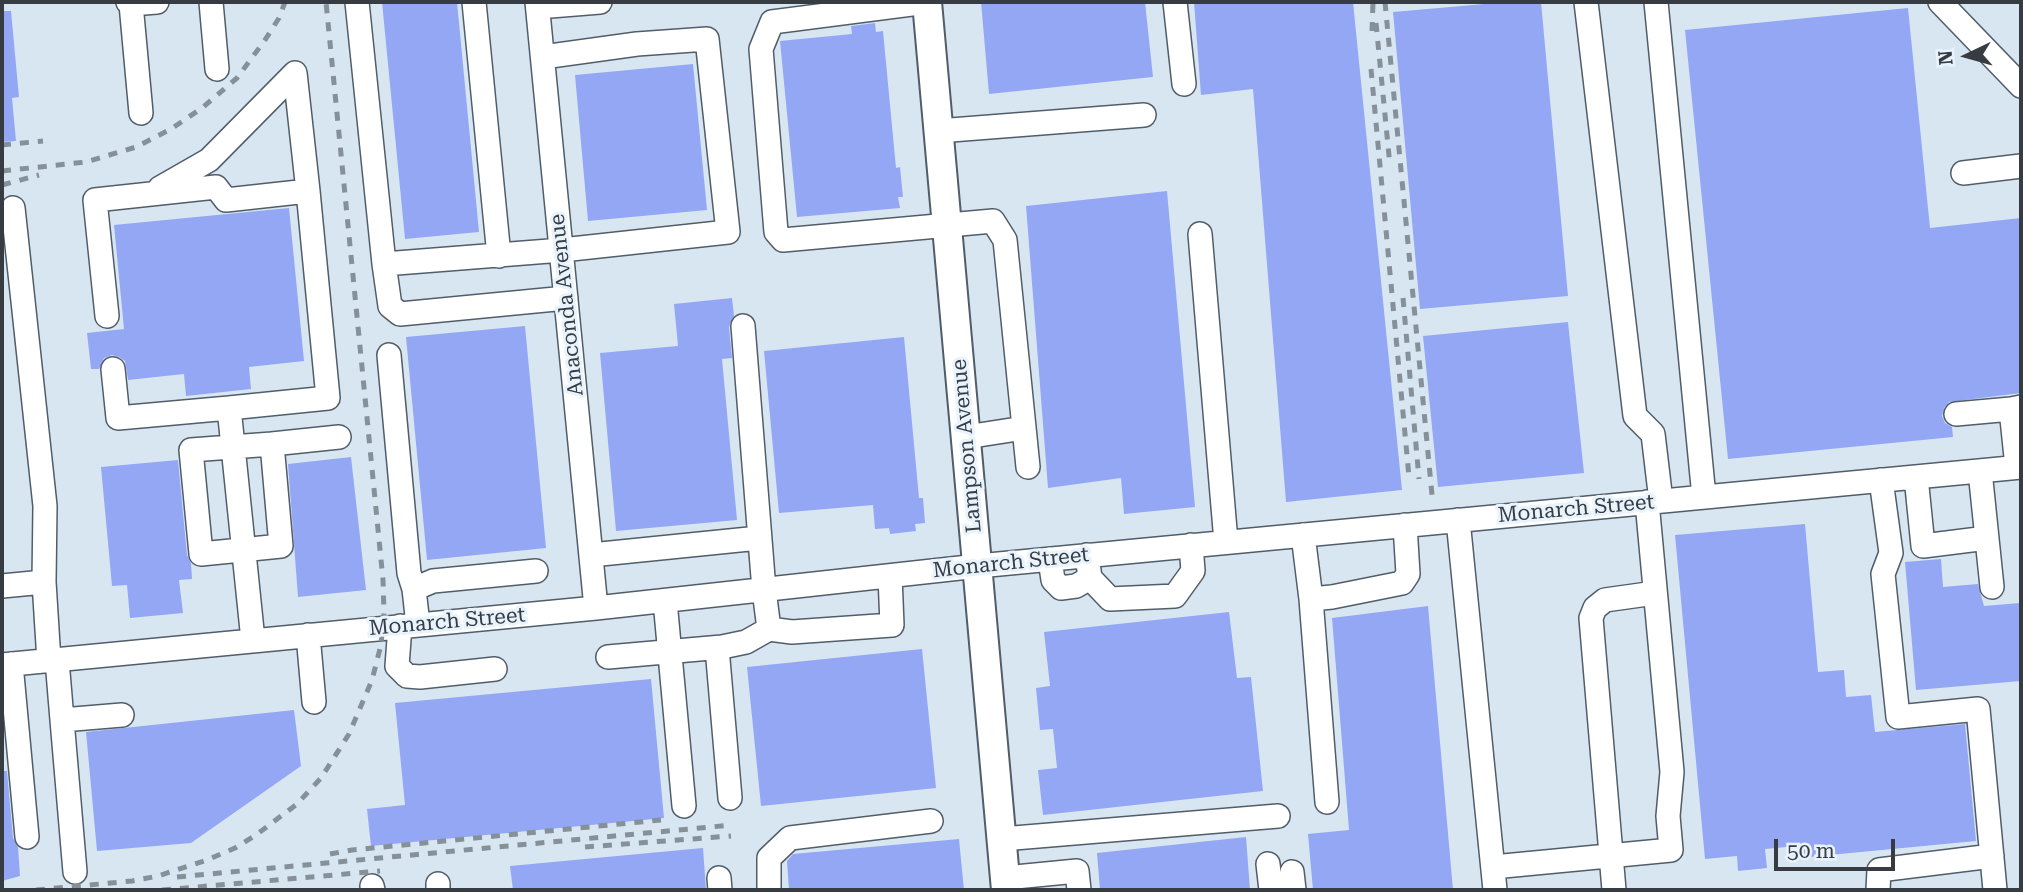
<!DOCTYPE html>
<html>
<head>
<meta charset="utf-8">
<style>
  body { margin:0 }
  #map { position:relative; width:2023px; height:892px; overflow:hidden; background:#d8e6f2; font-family:"Roboto Serif",serif }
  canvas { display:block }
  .frame { position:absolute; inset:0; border:4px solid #363c41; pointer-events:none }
  .north { position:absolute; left:1932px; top:21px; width:70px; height:70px; -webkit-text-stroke:5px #e8f3fd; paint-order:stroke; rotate:265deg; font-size:19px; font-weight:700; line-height:28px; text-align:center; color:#363c41 }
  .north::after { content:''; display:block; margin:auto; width:24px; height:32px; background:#363c41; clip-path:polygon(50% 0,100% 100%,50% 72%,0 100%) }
  .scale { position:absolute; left:1774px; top:839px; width:121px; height:32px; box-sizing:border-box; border:4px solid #363c41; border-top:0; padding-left:9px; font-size:21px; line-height:24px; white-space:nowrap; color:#363c41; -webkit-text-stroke:5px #e8f3fd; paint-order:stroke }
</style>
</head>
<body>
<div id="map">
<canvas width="2023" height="892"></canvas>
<div class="frame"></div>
<div class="north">N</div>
<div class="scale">50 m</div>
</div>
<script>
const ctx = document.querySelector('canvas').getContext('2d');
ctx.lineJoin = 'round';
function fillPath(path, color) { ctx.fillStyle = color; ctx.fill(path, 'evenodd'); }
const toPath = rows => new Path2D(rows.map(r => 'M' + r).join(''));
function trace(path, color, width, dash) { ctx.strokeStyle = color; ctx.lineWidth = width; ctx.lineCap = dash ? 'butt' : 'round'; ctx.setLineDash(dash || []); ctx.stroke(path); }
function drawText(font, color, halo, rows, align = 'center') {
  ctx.font = font + ' "Roboto Serif",serif'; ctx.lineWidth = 6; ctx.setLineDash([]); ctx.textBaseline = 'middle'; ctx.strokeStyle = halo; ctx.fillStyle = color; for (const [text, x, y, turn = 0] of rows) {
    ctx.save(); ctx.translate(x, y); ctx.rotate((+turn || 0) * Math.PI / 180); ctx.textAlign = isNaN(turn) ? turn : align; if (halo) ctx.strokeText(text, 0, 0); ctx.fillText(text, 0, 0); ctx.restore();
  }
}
fillPath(toPath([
  [382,2,457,2,479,232,405,239],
  [981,2,1145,2,1153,77,989,94],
  [1194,2,1353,2,1402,490,1286,502,1253,89,1201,95],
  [1507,2,1541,2,1568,296,1420,309,1393,12],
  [1908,8,1930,228,2021,218,2021,393,1949,402,1944,408,1942,416,1945,423,1952,427,1953,437,1728,459,1685,30],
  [2,11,11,11,19,97,12,98,16,141,2,142],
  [875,23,876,32,883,31,896,168,900,167,903,197,898,197,900,208,797,217,780,41,852,34,851,26],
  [693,64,707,210,588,221,575,75],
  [1167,191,1195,507,1124,514,1121,478,1048,488,1026,206],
  [289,208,304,361,249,367,251,389,186,396,184,374,128,380,125,361,119,357,112,355,104,358,99,369,91,369,87,333,124,329,114,225],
  [732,298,734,316,729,327,732,358,722,359,737,520,616,531,600,353,678,346,674,304],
  [1568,322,1584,473,1438,487,1423,336],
  [525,326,546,548,427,560,406,337],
  [904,337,919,498,923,498,925,523,915,524,916,531,890,534,889,528,875,529,873,505,779,513,764,351],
  [351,457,366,590,298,597,288,464],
  [178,460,187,555,191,563,192,579,179,580,183,613,130,618,127,585,112,586,101,467],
  [1805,524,1818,672,1844,670,1846,697,1871,695,1875,732,1965,724,1976,841,1798,858,1797,846,1765,849,1767,868,1738,871,1737,856,1705,859,1675,535],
  [1941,559,1943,587,1978,584,1984,606,2020,603,2021,681,1916,690,1905,562],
  [1428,606,1453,890,1313,890,1308,834,1349,830,1332,618],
  [1229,612,1237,678,1251,677,1263,791,1043,815,1038,770,1057,768,1053,729,1040,730,1036,688,1050,686,1044,632],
  [922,649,936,788,761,806,747,667],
  [651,679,664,818,371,846,367,809,405,805,395,703],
  [294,710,301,766,191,843,97,851,86,732],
  [2,771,7,771,13,838,18,847,20,876,2,881],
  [1246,837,1250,890,1100,890,1097,853],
  [959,839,964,890,789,890,787,861,793,854],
  [703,848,706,890,513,890,510,866]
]), '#94a7f5');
const minor = toPath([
  [128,2,131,4,157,2],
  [211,2,217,69],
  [357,2,384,264,562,250,728,232,707,39,637,44,543,57],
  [474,2,499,256],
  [537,2,596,608],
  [927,2,772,22,761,49,776,232,783,240,993,221,1005,240,1028,467],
  [1175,2,1184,84],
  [1586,2,1635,416,1653,434,1661,501],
  [1656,2,1704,497],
  [1940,2,2021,86],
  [131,4,141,113],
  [538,7,600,2],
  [938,131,1144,115],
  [1963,173,2021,166],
  [160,188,209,160,295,73,308,191],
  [13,208,45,506,44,582,49,661],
  [1200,234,1226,542],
  [384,264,390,306,400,314,566,298],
  [107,316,95,200,216,187,226,200,308,191,328,398,229,408,253,640],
  [743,326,764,590,769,629,792,632,892,625,890,576],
  [389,355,409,573,414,589],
  [113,369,118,418,229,408],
  [1956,414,2011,409],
  [966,437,1024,428],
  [272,444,281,546,201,554,191,450,272,444],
  [272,444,339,437],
  [2017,467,2011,409,2021,407],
  [1980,471,1992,587],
  [1916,477,1923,546,1987,538],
  [1881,480,1891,553,1883,574,1898,717,1978,709,1995,890],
  [1458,520,1495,890],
  [1303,535,1311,599,1332,597,1402,583,1408,574,1405,525],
  [591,555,759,538],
  [1087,555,1090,578,1110,599,1175,596,1193,571,1191,545],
  [1050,559,1053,580,1061,588,1076,586,1090,578],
  [2,586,44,582],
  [1311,599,1327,802],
  [665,601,684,806],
  [418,625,414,589,433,581,536,571],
  [400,626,397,666,407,676,420,677,495,669],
  [308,635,314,702],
  [717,648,730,798],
  [608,657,722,647,746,642,769,629],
  [57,660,62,720,122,715],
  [11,664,27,837],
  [2,665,596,608,978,566,2021,467],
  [62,720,75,872],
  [1002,839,1278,816],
  [1268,864,1271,890],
  [1493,867,1671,850,1668,816,1672,772,1647,502],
  [1292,872,1294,890],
  [719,878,720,890],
  [1005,878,1077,871,1079,890],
  [438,884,438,890],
  [372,886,373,890],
  [769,890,769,858,790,838,931,821],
  [1614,890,1591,618,1595,608,1605,600,1655,593],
  [1878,890,1879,870,1992,856]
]);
const major = toPath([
  [927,2,1006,890]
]);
trace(minor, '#515d68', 26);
trace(major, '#515d68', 32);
trace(minor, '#fff', 23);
trace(major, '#fff', 28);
trace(toPath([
  [1385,2,1432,495],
  [1376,23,1390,166],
  [1372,31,1373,2],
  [1371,69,1409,477],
  [2,145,43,141],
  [2,171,86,162,136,147,171,129,202,108,237,78,265,40,279,18,285,2],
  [2,185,39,175],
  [1403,298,1419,479],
  [585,847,731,836],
  [330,854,352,850,661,820],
  [177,877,732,825],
  [36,890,132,881,158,876,207,860,235,848,256,835,297,804,321,778,349,734,372,680,381,645,384,613,383,580,326,2],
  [162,890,380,871]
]), '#869098', 5, [9, 9]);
drawText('21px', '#363c41', '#e8f3fd', [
  ["Anaconda Avenue",567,305,-96],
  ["Lampson Avenue",967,446,-95],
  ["Monarch Street",1576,509,-5],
  ["Monarch Street",1011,563,-6],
  ["Monarch Street",447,622,-5]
]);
</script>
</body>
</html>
